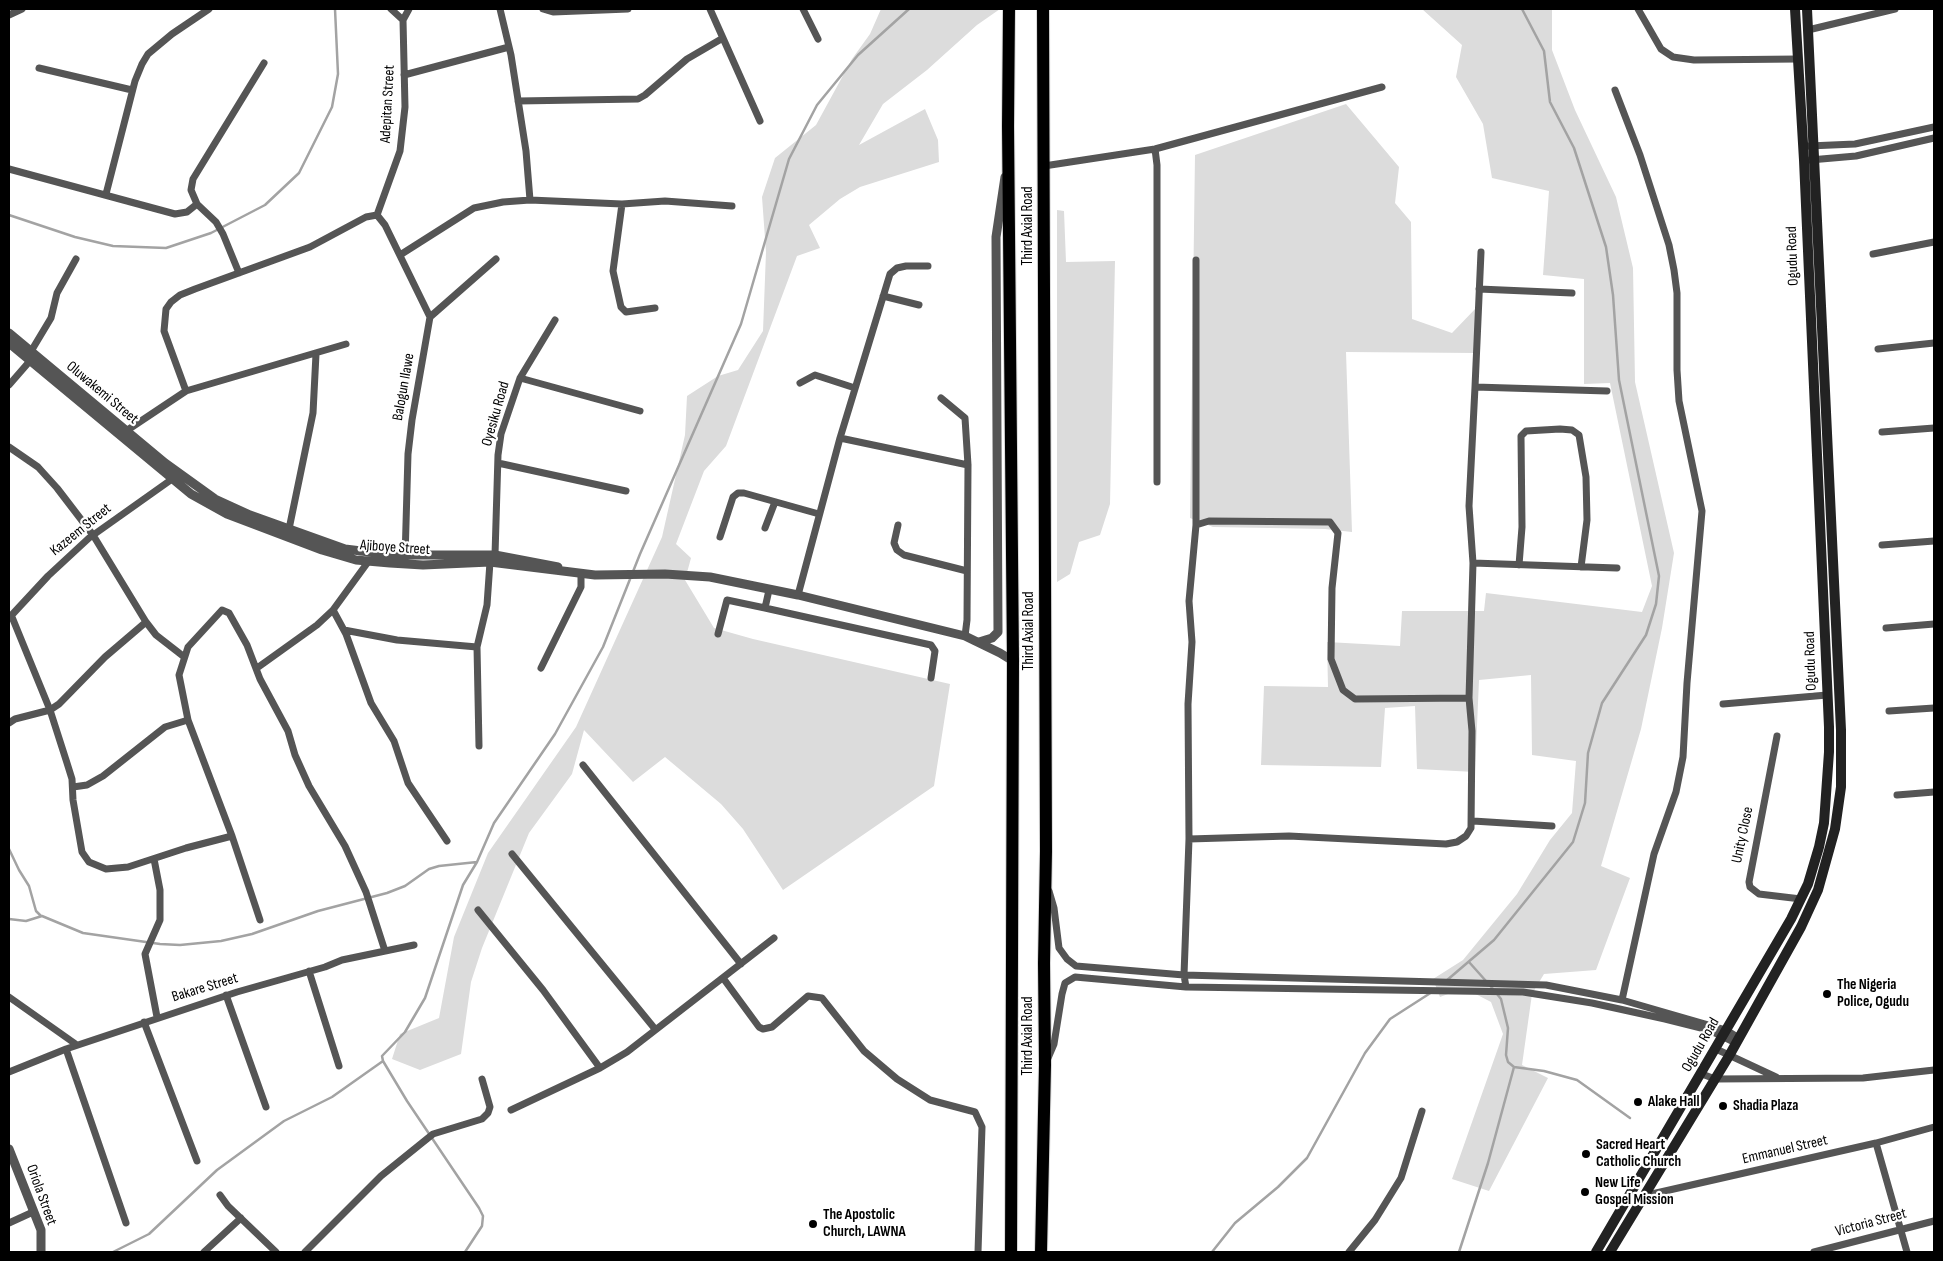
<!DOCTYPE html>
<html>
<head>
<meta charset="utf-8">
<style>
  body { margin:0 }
  #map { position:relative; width:1943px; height:1261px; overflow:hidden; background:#fff; font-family:"Sofia Sans Condensed",sans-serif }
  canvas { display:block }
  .frame { position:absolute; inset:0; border:10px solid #000; pointer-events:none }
</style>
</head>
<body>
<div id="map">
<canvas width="1943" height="1261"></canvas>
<div class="frame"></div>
</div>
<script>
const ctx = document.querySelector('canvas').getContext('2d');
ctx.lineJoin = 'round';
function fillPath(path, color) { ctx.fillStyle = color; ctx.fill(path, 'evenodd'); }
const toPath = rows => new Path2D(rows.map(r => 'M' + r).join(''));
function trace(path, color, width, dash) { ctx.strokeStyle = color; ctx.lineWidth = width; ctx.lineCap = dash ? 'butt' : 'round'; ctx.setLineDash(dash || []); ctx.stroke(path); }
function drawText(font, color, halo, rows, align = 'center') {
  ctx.font = font + ' "Sofia Sans Condensed",sans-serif'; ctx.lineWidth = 4.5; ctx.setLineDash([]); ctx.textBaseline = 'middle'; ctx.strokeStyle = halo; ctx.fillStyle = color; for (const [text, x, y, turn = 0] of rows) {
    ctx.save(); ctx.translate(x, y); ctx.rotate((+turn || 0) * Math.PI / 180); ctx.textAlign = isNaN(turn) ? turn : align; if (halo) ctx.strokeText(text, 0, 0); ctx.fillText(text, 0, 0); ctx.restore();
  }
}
fillPath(toPath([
  [881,9,1000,9,977,25,927,70,883,104,859,145,925,109,938,140,939,162,860,187,840,199,809,225,820,248,797,256,726,446,704,471,676,544,691,558,685,580,714,628,753,639,950,684,934,786,783,890,743,829,721,804,665,757,633,782,584,730,572,774,529,833,482,948,471,982,461,1054,420,1070,392,1059,400,1034,439,1018,454,937,488,853,576,727,662,537,685,435,687,396,718,376,738,370,763,331,766,252,762,197,775,158,816,125,852,59,870,34],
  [1422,9,1552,9,1552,50,1575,110,1616,197,1633,268,1635,382,1674,553,1662,628,1641,729,1601,866,1630,878,1596,970,1544,974,1532,994,1522,1065,1548,1078,1489,1191,1452,1179,1503,1034,1491,1002,1464,988,1440,997,1433,979,1463,960,1517,894,1550,840,1572,813,1576,761,1532,755,1531,675,1479,680,1475,772,1417,769,1415,706,1385,708,1381,767,1261,765,1264,686,1328,687,1327,642,1400,646,1402,611,1484,611,1486,593,1642,612,1652,586,1610,383,1584,384,1584,279,1543,275,1549,191,1492,178,1483,124,1456,77,1462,45],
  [1346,104,1399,167,1395,203,1411,222,1412,319,1452,333,1477,307,1476,353,1346,352,1352,532,1325,529,1213,527,1190,518,1195,155],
  [1057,210,1064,211,1066,262,1115,261,1110,504,1100,535,1079,542,1070,574,1057,582]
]), '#dcdcdc');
trace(toPath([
  [9,215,75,237,113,246,166,248,211,233,265,205,299,173,332,107,338,74,335,9],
  [9,849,19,870,29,886,36,911,41,916],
  [9,919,26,921,42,916,83,933,160,944,180,945,221,941,252,934,318,911,387,893,405,886,429,869,439,866,477,862],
  [1469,962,1494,990],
  [1446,981,1494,940,1573,842,1585,803,1588,753,1602,703,1646,635,1656,604,1659,576,1619,380,1613,295,1606,247,1574,148,1550,102,1544,51,1522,9],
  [1497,994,1501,999,1508,1028,1506,1055,1508,1062,1514,1067,1544,1071,1577,1080,1630,1118],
  [383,1061,407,1101,479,1208,483,1216,482,1226,465,1252],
  [113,1252,149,1234,217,1170,284,1121,332,1097,383,1061,382,1056,405,1032,425,998,463,885,477,862,494,823,555,734,603,647,640,554,741,324,789,159,817,105,858,55,909,9],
  [1212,1252,1235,1223,1278,1187,1307,1158,1365,1053,1390,1019,1432,992],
  [1459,1252,1488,1163,1514,1067]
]), '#a3a3a3', 2.5);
const motorway = toPath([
  [1009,9,1008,126,1013,661,1011,1252],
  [1041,1252,1045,1065,1044,963,1046,851,1043,9]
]);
trace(motorway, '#dbdbdb', 14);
trace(toPath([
  [391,9,403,20],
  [500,9,511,55,526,151,530,200],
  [543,9,553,12,628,9],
  [710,9,760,121],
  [803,9,818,39],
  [1638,9,1661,49,1673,57,1694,60,1798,59],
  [9,15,22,9],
  [1808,30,1895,9],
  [39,68,132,90],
  [404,75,509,47],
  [1615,90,1640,155,1669,245,1674,270,1677,293,1677,370,1679,401,1702,511,1687,683,1683,757,1676,792,1654,854,1622,1000],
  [518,101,638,99,645,95,687,59,723,38],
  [1809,146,1855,144,1934,127],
  [1155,149,1157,165,1157,482],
  [1810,160,1856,156,1934,138],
  [1044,166,1155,149,1382,87],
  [9,169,175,214,187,212,197,204],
  [106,194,135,81,142,64,148,54,172,34,209,9],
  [622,204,613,271,621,307,626,312,655,308],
  [1481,252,1475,387,1607,391],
  [1873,254,1934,242],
  [400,255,474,208,503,202,530,200,622,204,665,201,732,206],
  [1196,260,1196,525],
  [239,273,223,234,216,222,197,204,191,190,193,179,264,63],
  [1479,289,1572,293],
  [883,296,919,305],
  [430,317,496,259],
  [1878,349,1934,343],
  [30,353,51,318,57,293,76,259],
  [520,378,640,411],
  [800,383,815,375,855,388],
  [9,385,29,362],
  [186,391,164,331,166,309,171,302,180,295,195,289,310,247,366,217,377,215],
  [941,398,965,418,968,465,967,620,965,636],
  [126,431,186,391,346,344],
  [1882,432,1934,428],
  [840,438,968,465],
  [9,447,38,467,57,488,93,535,146,622,156,635,183,656],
  [498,463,626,491],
  [898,525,894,543,897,550,904,555,967,571],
  [765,528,775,502],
  [289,529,313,413,316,354],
  [720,537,733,497,738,493,744,493,819,514],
  [1882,545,1934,541],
  [495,555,498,455,501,434,520,378,555,320],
  [405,559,408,454,412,420,430,317,385,225,377,215,400,151,405,107,403,20,409,9],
  [1473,563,1617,568],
  [1519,565,1522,527,1521,436,1526,431,1560,429,1572,430,1579,435,1586,477,1587,520,1581,567],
  [769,590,765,608,931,645,935,651,931,678],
  [798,595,840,438,890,274,897,268,906,266,928,266],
  [333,610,346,634,371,703,394,741,408,783,447,841],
  [12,617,50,710,67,763,72,779,73,800,82,852,89,862,106,869,128,867,186,848,232,836],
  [9,618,48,576,89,538,175,477],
  [1886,628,1934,624],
  [344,630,397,640,477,647],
  [718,634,727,600,765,608],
  [257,668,317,625,333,610,368,562],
  [541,668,581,587,581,573],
  [1723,704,1827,695],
  [1889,711,1934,708],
  [9,723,15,719,50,710,59,704,105,657,146,622],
  [1777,736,1749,882,1750,887,1759,894,1801,899],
  [479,746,477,647,487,605,490,562],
  [583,765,741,964],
  [73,787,87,785,103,776,165,727,188,720],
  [1897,795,1934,792],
  [1473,821,1552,826],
  [1189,839,1289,836,1446,844,1457,842,1466,836,1471,828,1472,731,1469,698,1473,563,1469,506,1475,387],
  [512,854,655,1029],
  [154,859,160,890,160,920,145,954,157,1017],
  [1049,891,1054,908,1059,948,1067,959,1076,966,1184,975,1546,985,1622,1000,1726,1030,1739,1038],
  [478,910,543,990,600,1068],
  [260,920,232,836,188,720,179,675,188,647,222,610,229,613,247,645,260,679,288,731,295,755,309,786,345,846,366,892,385,951],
  [309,971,339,1066],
  [723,978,759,1027,763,1029,772,1027,808,996,822,998,864,1051,897,1079,930,1100,975,1112,982,1127,978,1252],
  [1186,987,1184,975,1189,839,1188,704,1192,642,1189,601,1196,525,1209,521,1330,522,1338,533,1332,588,1331,659,1343,690,1355,699,1469,698],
  [226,995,266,1107],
  [9,997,77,1045],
  [144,1022,197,1161],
  [66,1049,126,1223],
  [1716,1049,1776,1077],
  [1048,1058,1054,1044,1062,994,1065,983,1075,977,1186,987,1523,992,1592,1003,1665,1019,1709,1030,1736,1043],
  [9,1072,66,1049,237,992,325,967,342,960,414,945],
  [1702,1074,1715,1079,1863,1078,1934,1070],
  [511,1110,600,1068,627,1052,774,938],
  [1876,1143,1907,1252],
  [220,1195,228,1206,276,1252],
  [1643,1196,1876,1143,1934,1127],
  [9,1223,33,1212],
  [204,1252,241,1218],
  [305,1252,381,1176,433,1134,482,1119,488,1113,490,1107,482,1079],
  [1349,1252,1375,1220,1401,1178,1422,1111],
  [1814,1252,1934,1221]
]), '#555', 7);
trace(toPath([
  [9,333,165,463,215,499,250,515,345,549,394,555,495,555,558,567],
  [9,343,191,494,227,514,322,550,356,560,390,563,423,565,490,562,595,575,665,574,710,577,798,595,965,636,1000,653,1013,661],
  [979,642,992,638,998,632,996,237,1005,177],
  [9,1149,41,1230,41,1252]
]), '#555', 9);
trace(toPath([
  [1596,1252,1791,919,1808,884,1819,847,1824,823,1829,752,1829,727,1804,160,1795,9],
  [1610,1252,1729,1056,1801,927,1818,890,1835,829,1841,787,1841,730,1807,9]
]), '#222', 10);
trace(motorway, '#000', 12);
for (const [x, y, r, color] of [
  [1827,994,5,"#000"],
  [1638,1102,5,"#000"],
  [1723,1106,5,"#000"],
  [1586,1154,5,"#000"],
  [1585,1192,5,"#000"],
  [813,1224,5,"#000"]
]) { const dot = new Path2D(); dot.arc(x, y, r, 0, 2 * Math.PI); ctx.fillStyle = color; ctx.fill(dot); trace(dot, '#fff', 2); }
drawText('15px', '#000', '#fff', [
  ["Adepitan Street",388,104,-87],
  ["Third Axial Road",1028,226,-90],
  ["Ogudu Road",1793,256,-92],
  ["Balogun Ilawe",404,387,-80],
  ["Oluwakemi Street",102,393,40],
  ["Oyesiku Road",496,414,-74],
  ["Kazeem Street",81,530,-39],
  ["Ajiboye Street",395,548,4],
  ["Third Axial Road",1029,631,-90],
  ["Ogudu Road",1811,661,-92],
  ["Unity Close",1743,835,-78],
  ["Bakare Street",205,988,-17],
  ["Third Axial Road",1028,1036,-90],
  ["Ogudu Road",1701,1045,-60],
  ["Emmanuel Street",1785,1150,-13],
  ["Oriola Street",41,1195,70],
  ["Victoria Street",1871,1223,-15]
]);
drawText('bold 15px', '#000', '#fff', [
  ["The Nigeria",1837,985],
  ["Police, Ogudu",1837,1002],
  ["Alake Hall",1648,1102],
  ["Shadia Plaza",1733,1106],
  ["Sacred Heart",1596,1145],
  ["Catholic Church",1596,1162],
  ["New Life",1595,1183],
  ["Gospel Mission",1595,1200],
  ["The Apostolic",823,1215],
  ["Church, LAWNA",823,1232]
], 'left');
</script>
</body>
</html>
